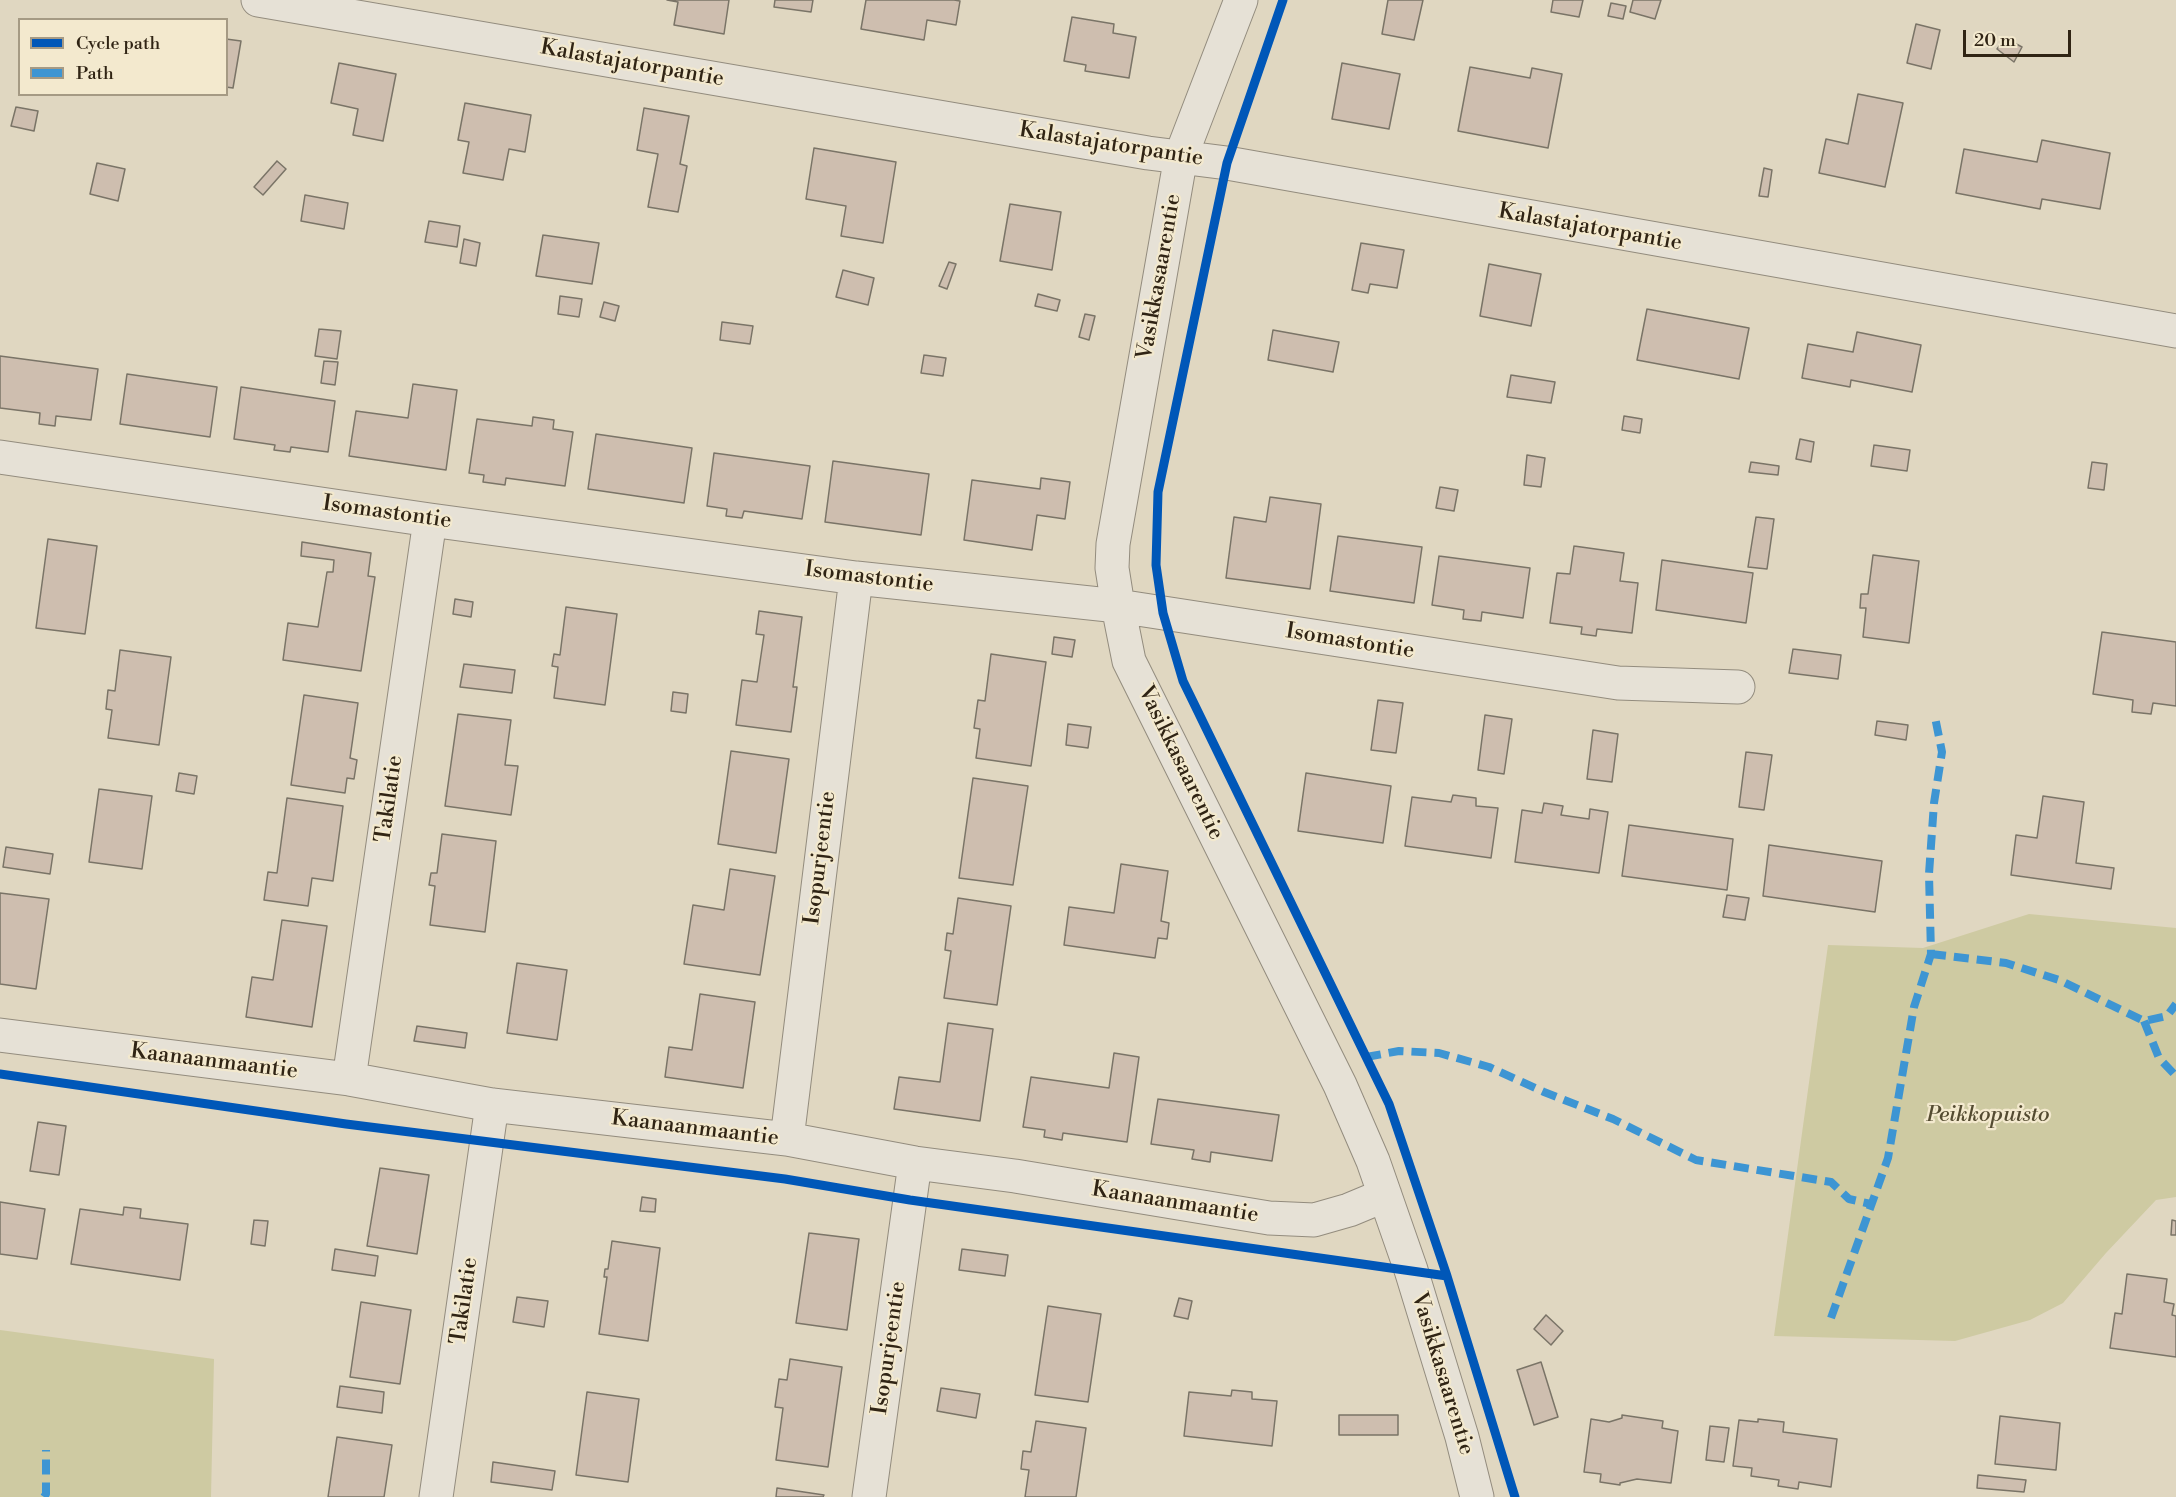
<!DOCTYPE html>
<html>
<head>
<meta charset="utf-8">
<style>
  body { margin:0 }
  #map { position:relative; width:2176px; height:1497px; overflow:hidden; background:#e0d7c1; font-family:"Libre Bodoni",serif }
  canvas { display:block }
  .legend { position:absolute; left:18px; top:18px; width:210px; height:78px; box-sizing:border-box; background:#f3e9ce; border:2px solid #a59a84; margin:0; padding:8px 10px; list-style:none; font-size:18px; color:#302414 }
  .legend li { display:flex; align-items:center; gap:12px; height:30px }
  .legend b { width:30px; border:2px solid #a59a84 }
  .scale { position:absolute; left:1963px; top:30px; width:108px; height:27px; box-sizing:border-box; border:3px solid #302414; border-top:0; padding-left:8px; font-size:18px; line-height:21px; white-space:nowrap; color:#302414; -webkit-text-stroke:4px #f3e9ce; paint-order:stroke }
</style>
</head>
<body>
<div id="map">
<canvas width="2176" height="1497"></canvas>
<ul class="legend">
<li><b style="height:8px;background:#0057b8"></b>Cycle path</li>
<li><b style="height:8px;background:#3d95d3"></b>Path</li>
</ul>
<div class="scale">20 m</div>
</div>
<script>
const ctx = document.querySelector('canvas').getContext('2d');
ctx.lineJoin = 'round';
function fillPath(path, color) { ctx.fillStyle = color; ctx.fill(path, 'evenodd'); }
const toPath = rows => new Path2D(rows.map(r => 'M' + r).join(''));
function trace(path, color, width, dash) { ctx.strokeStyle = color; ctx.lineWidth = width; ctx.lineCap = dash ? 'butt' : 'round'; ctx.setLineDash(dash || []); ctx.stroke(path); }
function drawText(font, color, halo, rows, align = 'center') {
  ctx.font = font + ' "Libre Bodoni",serif'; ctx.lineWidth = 4.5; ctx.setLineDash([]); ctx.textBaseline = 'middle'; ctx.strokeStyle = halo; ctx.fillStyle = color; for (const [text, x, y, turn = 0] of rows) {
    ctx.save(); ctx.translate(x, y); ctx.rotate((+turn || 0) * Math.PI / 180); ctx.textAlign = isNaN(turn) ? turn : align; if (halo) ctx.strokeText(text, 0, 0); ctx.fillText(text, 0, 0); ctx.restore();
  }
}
fillPath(toPath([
  [2029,914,2176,928,2176,1197,2156,1200,2106,1253,2063,1303,2030,1320,1955,1341,1774,1336,1828,945,1923,948],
  [0,1330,214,1359,211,1497,0,1497]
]), '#cecaa2');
const building = toPath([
  [667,0,729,0,724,34,674,25,678,2,667,0],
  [775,0,813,0,811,12,774,7,775,0],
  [866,0,954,0,960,1,956,25,927,20,924,40,861,29,866,0],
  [1388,0,1423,0,1414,40,1382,34,1388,0],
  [1553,0,1583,0,1579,17,1551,12,1553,0],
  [1633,0,1661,0,1655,19,1630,12,1633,0],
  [1611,3,1626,6,1623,19,1608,16,1611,3],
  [1072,17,1114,24,1113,33,1136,37,1129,78,1085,71,1086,65,1064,61,1072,17],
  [1916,24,1940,30,1931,69,1907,63,1916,24],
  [2005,38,2022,47,2014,62,1997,49,2005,38],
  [226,39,241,41,233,88,226,87,226,39],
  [339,63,396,74,383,141,353,135,358,109,331,103,339,63],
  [1342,63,1400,74,1389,129,1332,119,1342,63],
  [1470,67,1530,78,1532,68,1562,74,1548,148,1458,131,1470,67],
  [1858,94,1903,103,1885,187,1819,173,1826,139,1848,144,1858,94],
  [465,103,531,115,525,152,509,149,503,180,463,173,469,142,458,140,465,103],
  [16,107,38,111,34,131,11,126,16,107],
  [644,108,689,116,680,164,687,166,678,212,648,207,658,154,637,150,644,108],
  [2042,140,2110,153,2100,209,2042,199,2040,209,1956,193,1964,149,2037,162,2042,140],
  [814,148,896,162,883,243,841,236,846,206,806,199,814,148],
  [277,161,286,169,263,195,254,187,277,161],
  [97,163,125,169,118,201,90,194,97,163],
  [1764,168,1772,170,1768,197,1759,196,1764,168],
  [305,195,348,203,344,229,301,221,305,195],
  [1010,204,1061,212,1052,270,1000,261,1010,204],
  [429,221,460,226,457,247,425,242,429,221],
  [543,235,599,243,592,284,536,276,543,235],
  [464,239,480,243,476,266,460,263,464,239],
  [1361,243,1404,250,1397,288,1370,284,1368,293,1352,290,1361,243],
  [949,262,956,264,947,289,939,286,949,262],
  [1489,264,1541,274,1531,326,1480,316,1489,264],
  [843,270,874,278,868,305,836,297,843,270],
  [1038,294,1060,300,1057,311,1035,306,1038,294],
  [560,296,582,299,579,317,558,314,560,296],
  [604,302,619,306,615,321,600,317,604,302],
  [1647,309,1749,328,1739,379,1637,360,1647,309],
  [1085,314,1095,316,1089,340,1079,337,1085,314],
  [722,322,753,326,750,344,720,340,722,322],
  [319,329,341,331,337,359,315,356,319,329],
  [1273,330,1339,342,1333,372,1268,360,1273,330],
  [1857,332,1921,345,1912,392,1851,380,1850,387,1802,378,1808,344,1853,352,1857,332],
  [924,355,946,358,943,376,921,373,924,355],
  [0,356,98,369,91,420,56,416,55,426,39,424,40,413,0,408,0,356],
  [324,361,338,362,335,385,321,383,324,361],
  [127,374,217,387,210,437,120,424,127,374],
  [1511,375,1555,382,1551,403,1507,397,1511,375],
  [413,384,457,390,446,470,349,456,356,411,408,418,413,384],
  [241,387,335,401,328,452,291,447,290,452,274,450,275,445,234,439,241,387],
  [1624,416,1642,419,1640,433,1622,430,1624,416],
  [533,417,554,420,553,429,573,432,565,486,506,478,505,485,483,482,484,475,469,473,477,419,532,426,533,417],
  [596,434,692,448,684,503,588,489,596,434],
  [1800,439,1814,442,1811,462,1796,459,1800,439],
  [1874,445,1910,450,1907,471,1871,466,1874,445],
  [714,453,810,466,802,519,744,511,742,518,726,516,727,509,707,506,714,453],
  [1527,455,1545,458,1541,487,1524,485,1527,455],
  [833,461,929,474,921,535,825,522,833,461],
  [1751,462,1779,466,1778,475,1749,472,1751,462],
  [2092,462,2107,464,2104,490,2088,488,2092,462],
  [1041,478,1070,482,1065,519,1037,515,1032,550,964,540,972,480,1040,489,1041,478],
  [1440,487,1458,490,1454,511,1436,508,1440,487],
  [1270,497,1321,504,1310,589,1226,578,1234,517,1266,522,1270,497],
  [1756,517,1774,519,1767,569,1748,567,1756,517],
  [1338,536,1422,547,1414,603,1330,591,1338,536],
  [48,539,97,546,85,634,36,628,48,539],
  [302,542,371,553,368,576,375,577,361,671,283,660,288,623,318,627,327,572,333,572,334,560,301,556,302,542],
  [1574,546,1624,553,1620,581,1638,583,1632,633,1597,629,1596,636,1581,634,1582,627,1550,623,1557,573,1570,574,1574,546],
  [1873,555,1919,561,1909,643,1863,637,1866,608,1860,608,1861,594,1868,594,1873,555],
  [1439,556,1530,568,1523,618,1482,612,1481,621,1463,619,1464,610,1432,605,1439,556],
  [1662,560,1753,573,1746,623,1656,610,1662,560],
  [455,599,473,602,471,617,453,614,455,599],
  [566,607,617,614,605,705,554,698,558,667,552,666,554,654,560,655,566,607],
  [759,611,802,617,793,687,797,687,791,732,736,725,742,680,757,682,764,635,756,634,759,611],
  [2102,632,2176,642,2176,706,2153,703,2151,714,2132,712,2133,700,2093,694,2102,632],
  [1054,637,1075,640,1072,657,1052,654,1054,637],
  [1793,649,1841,655,1838,679,1789,673,1793,649],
  [120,650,171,657,159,745,108,738,112,710,106,709,108,690,115,691,120,650],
  [991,654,1046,662,1031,766,976,758,980,729,974,728,978,700,985,701,991,654],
  [464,664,515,670,512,693,460,687,464,664],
  [673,692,688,694,686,713,671,711,673,692],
  [304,695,358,703,350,758,357,760,354,779,347,778,345,793,291,785,304,695],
  [1378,700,1403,703,1396,753,1371,750,1378,700],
  [458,714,511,720,505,765,518,766,511,815,445,806,458,714],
  [1485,715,1512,719,1504,774,1478,770,1485,715],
  [1877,721,1908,725,1906,740,1875,735,1877,721],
  [1068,724,1091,727,1088,748,1066,745,1068,724],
  [1593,730,1618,734,1612,782,1587,779,1593,730],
  [731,751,789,759,776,853,718,844,731,751],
  [1746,752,1772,755,1764,810,1739,807,1746,752],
  [179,773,197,776,194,794,176,791,179,773],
  [1306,773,1391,786,1383,843,1298,831,1306,773],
  [973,778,1028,786,1013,885,959,878,973,778],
  [99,789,152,796,142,869,89,862,99,789],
  [1453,795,1476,798,1476,806,1498,808,1491,858,1405,846,1412,797,1451,802,1453,795],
  [2043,796,2084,802,2076,863,2114,868,2111,889,2011,875,2016,835,2037,838,2043,796],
  [287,798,343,806,333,881,312,878,308,906,264,900,268,872,277,873,287,798],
  [1544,803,1563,806,1561,815,1589,819,1590,809,1608,812,1599,873,1515,862,1522,810,1542,813,1544,803],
  [1629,825,1733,839,1727,890,1622,876,1629,825],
  [442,834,496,841,485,932,430,925,435,886,429,885,431,873,437,873,442,834],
  [1769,845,1882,861,1875,912,1763,896,1769,845],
  [6,847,53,854,50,874,3,867,6,847],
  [1121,864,1168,871,1161,921,1169,923,1167,939,1158,938,1155,958,1064,945,1069,907,1114,913,1121,864],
  [730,869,775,876,760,975,684,964,693,905,724,910,730,869],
  [0,893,49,899,36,989,0,984,0,893],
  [1727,895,1749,898,1745,920,1723,917,1727,895],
  [958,898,1011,906,997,1005,944,998,951,951,945,950,947,933,953,934,958,898],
  [282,920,327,926,312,1027,246,1017,252,977,273,980,282,920],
  [517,963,567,970,557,1040,507,1033,517,963],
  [700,994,755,1002,743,1088,665,1077,669,1047,692,1050,700,994],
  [948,1023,993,1029,980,1121,894,1109,899,1077,940,1082,948,1023],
  [417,1026,467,1033,465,1048,414,1041,417,1026],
  [1114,1053,1139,1057,1127,1142,1063,1133,1062,1140,1044,1137,1045,1130,1023,1127,1031,1077,1109,1088,1114,1053],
  [1158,1099,1279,1115,1272,1161,1211,1152,1210,1162,1192,1159,1194,1150,1151,1144,1158,1099],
  [38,1122,66,1126,59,1175,30,1171,38,1122],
  [380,1168,429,1175,417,1254,367,1246,380,1168],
  [642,1197,656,1199,655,1212,640,1211,642,1197],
  [0,1202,45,1209,37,1259,0,1254,0,1202],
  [124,1207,141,1209,140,1218,188,1224,180,1280,71,1264,80,1209,123,1215,124,1207],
  [254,1220,268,1221,265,1246,251,1244,254,1220],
  [2172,1220,2176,1221,2176,1235,2171,1235,2172,1220],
  [809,1233,859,1239,847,1330,796,1323,809,1233],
  [612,1241,660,1248,648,1341,599,1334,607,1277,604,1277,605,1269,608,1269,612,1241],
  [335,1249,378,1256,375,1276,332,1270,335,1249],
  [962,1249,1008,1255,1005,1276,959,1270,962,1249],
  [2127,1274,2167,1279,2164,1302,2174,1304,2172,1315,2176,1316,2176,1357,2110,1348,2115,1313,2122,1314,2127,1274],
  [517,1297,548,1301,544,1327,513,1322,517,1297],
  [1179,1298,1192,1301,1188,1319,1174,1316,1179,1298],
  [361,1302,411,1310,400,1384,350,1377,361,1302],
  [1048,1306,1101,1314,1088,1402,1035,1395,1048,1306],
  [1546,1315,1563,1331,1551,1345,1534,1329,1546,1315],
  [790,1359,842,1367,828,1467,776,1460,783,1408,775,1407,779,1379,787,1380,790,1359],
  [1541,1362,1558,1417,1534,1425,1517,1370,1541,1362],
  [340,1386,384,1392,382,1413,337,1407,340,1386],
  [941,1388,980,1394,976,1418,937,1411,941,1388],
  [1232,1390,1252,1392,1252,1399,1277,1401,1272,1446,1184,1436,1189,1392,1231,1396,1232,1390],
  [587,1392,639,1399,628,1482,576,1475,587,1392],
  [1339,1415,1398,1415,1398,1435,1339,1435,1339,1415],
  [1622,1415,1663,1421,1662,1428,1678,1431,1671,1483,1637,1479,1620,1483,1620,1485,1600,1482,1601,1474,1584,1472,1591,1419,1609,1422,1622,1418,1622,1415],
  [2000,1416,2060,1423,2056,1470,1995,1464,2000,1416],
  [1758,1419,1784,1422,1783,1432,1837,1439,1831,1487,1799,1482,1798,1489,1778,1486,1779,1480,1751,1476,1752,1468,1733,1466,1739,1420,1758,1422,1758,1419],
  [1036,1421,1086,1428,1076,1497,1025,1497,1029,1470,1021,1469,1023,1451,1031,1452,1036,1421],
  [1710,1426,1729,1428,1724,1462,1706,1460,1710,1426],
  [337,1437,392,1445,384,1497,328,1497,337,1437],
  [493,1462,555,1471,552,1490,491,1482,493,1462],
  [1978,1475,2026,1480,2024,1492,1977,1488,1978,1475],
  [777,1488,824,1495,823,1497,776,1497,777,1488]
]);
fillPath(building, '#cebeaf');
trace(building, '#7a7467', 1.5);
const minor = toPath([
  [258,0,1148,153,1227,163,2176,331],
  [1241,0,1181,156,1113,544,1112,568,1118,606,1129,661,1340,1085,1373,1161,1411,1270,1462,1437,1477,1497],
  [0,457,430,520,856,578,1118,606,1618,683,1738,687],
  [0,1035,349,1079,492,1105,787,1139,915,1163,1015,1176,1269,1218,1314,1220,1349,1210,1385,1195],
  [349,1079,430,520],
  [787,1139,856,578],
  [436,1497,492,1105],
  [869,1497,915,1163]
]);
trace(minor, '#938c7e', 35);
trace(minor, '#e6e1d6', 33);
trace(toPath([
  [1931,954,2006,963,2059,980,2144,1021,2167,1016,2176,1004],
  [2144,1021,2159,1058,2176,1076],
  [1366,1057,1399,1051,1439,1053,1489,1067,1544,1092,1613,1119,1696,1160,1831,1182,1849,1199,1871,1204],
  [1831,1318,1888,1158,1914,1007,1931,954,1929,874,1934,803,1942,752,1935,717],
  [44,1497,46,1494,46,1450]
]), '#3d95d3', 8, [15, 8]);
trace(toPath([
  [1283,0,1227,163,1158,492,1156,565,1163,613,1183,681,1389,1104,1447,1276,1515,1497],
  [0,1074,346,1124,785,1179,910,1200,1447,1276]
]), '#0057b8', 9);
drawText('22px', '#302414', '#f3e9ce', [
  ["Kalastajatorpantie",632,64,10],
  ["Kalastajatorpantie",1111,145,9],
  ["Kalastajatorpantie",1590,228,10],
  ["Vasikkasaarentie",1160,277,-80],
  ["Isomastontie",387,513,8],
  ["Isomastontie",869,578,7],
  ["Isomastontie",1350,642,9],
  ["Vasikkasaarentie",1180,763,64],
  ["Takilatie",390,799,-82],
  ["Isopurjeentie",821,858,-83],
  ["Kaanaanmaantie",214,1062,7],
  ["Kaanaanmaantie",695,1129,7],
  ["Kaanaanmaantie",1175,1203,9],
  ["Takilatie",465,1301,-82],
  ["Isopurjeentie",890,1348,-82],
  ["Vasikkasaarentie",1442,1374,73]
]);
drawText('italic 22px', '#544b31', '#f3e9ce', [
  ["Peikkopuisto",1988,1116]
]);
</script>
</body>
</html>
